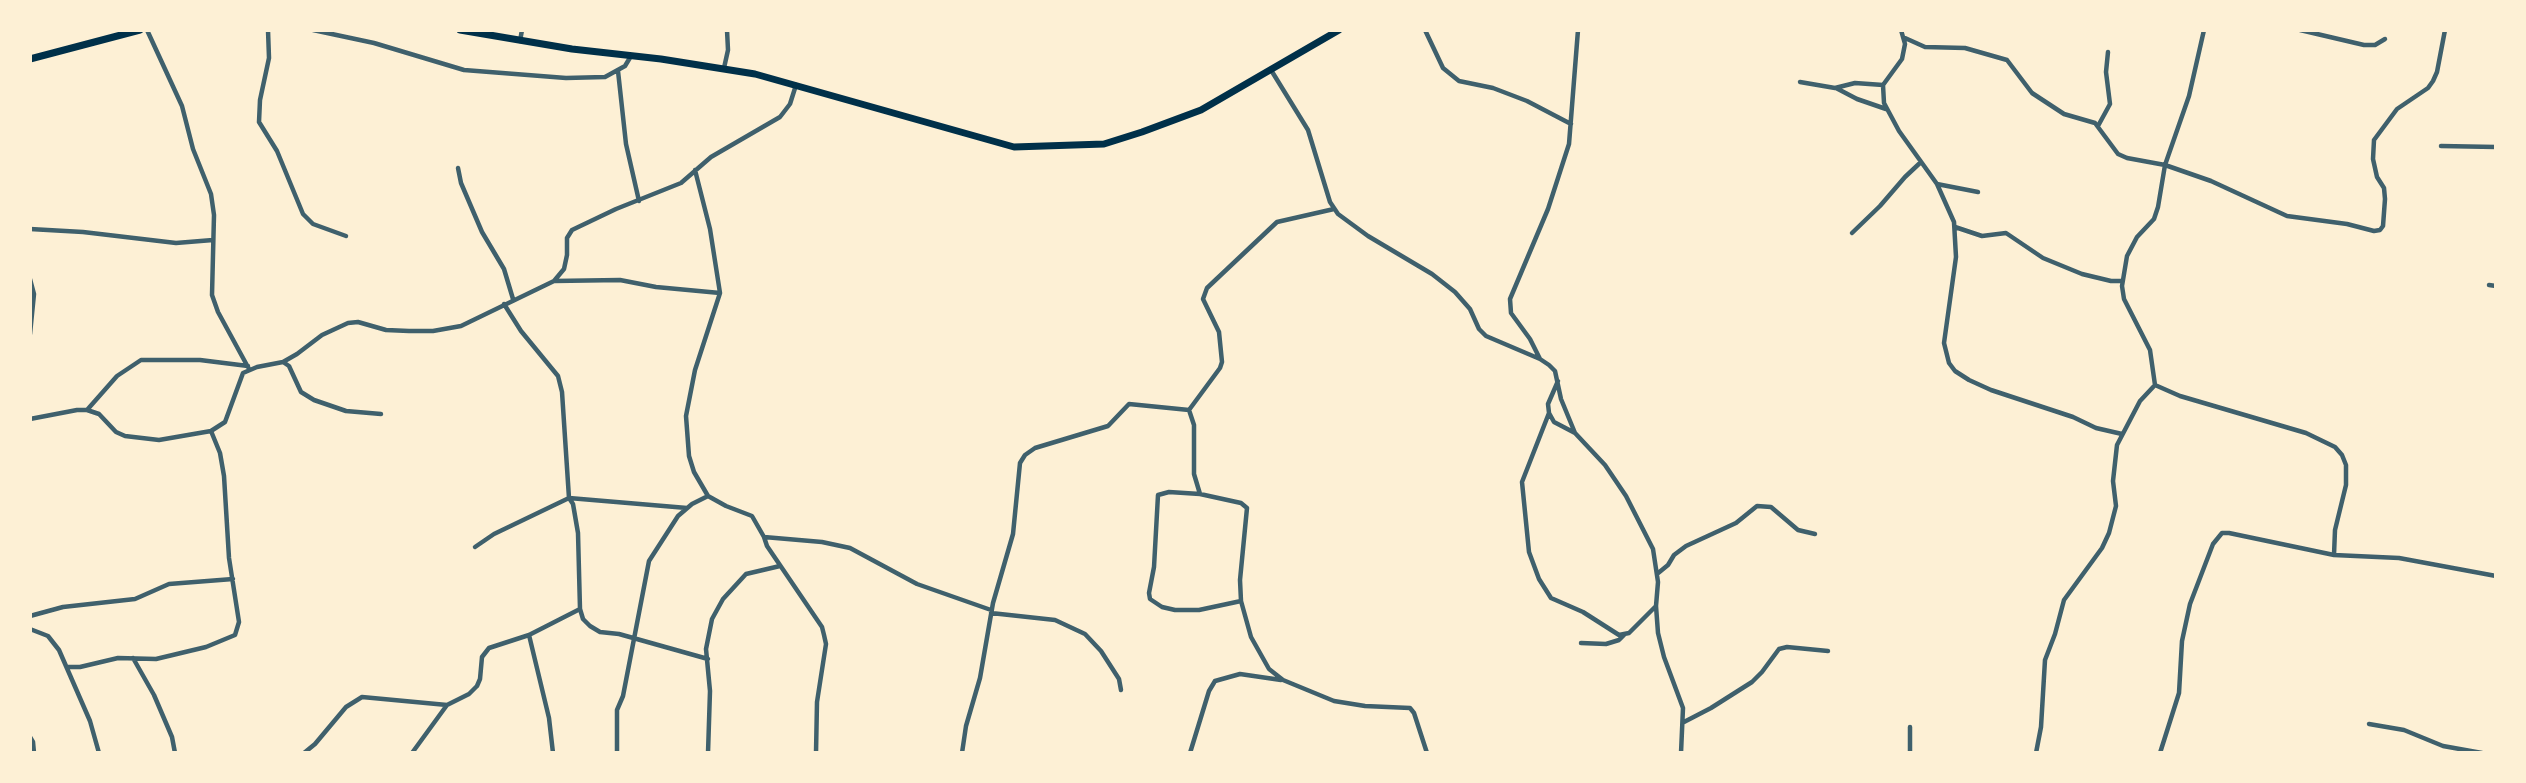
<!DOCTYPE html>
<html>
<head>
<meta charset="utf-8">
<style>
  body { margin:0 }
  #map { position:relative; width:2526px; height:783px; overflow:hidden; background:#fdf0d5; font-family:Mulish,sans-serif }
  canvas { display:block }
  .frame { position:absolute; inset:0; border:32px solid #fdf0d5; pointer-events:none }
</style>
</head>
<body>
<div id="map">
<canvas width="2526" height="783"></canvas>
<div class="frame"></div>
</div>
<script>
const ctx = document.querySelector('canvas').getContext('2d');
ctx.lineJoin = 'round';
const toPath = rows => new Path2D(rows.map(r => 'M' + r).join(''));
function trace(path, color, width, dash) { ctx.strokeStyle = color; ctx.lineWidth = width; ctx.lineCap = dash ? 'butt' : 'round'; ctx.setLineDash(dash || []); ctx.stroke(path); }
trace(toPath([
  [147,30,182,106,193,149,211,194,214,215,212,295,218,312,249,369],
  [268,30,269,58,260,100,259,122,277,151,303,214,313,224,346,236],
  [313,30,374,43,464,70,566,78,605,77,625,66,631,56],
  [1425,30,1443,68,1459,81,1493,88,1527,101,1571,124],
  [1901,30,1905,44,1902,59,1883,85,1884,103,1899,131,1937,184,1954,222,1956,257,1944,343,1949,363,1955,371,1969,380,1991,390,2073,417,2096,428,2122,434],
  [2204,30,2189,96,2165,165,2158,207,2154,219,2137,237,2127,256,2122,286,2124,299,2150,350,2155,385,2180,396,2306,433,2335,447,2342,455,2346,465,2346,485,2335,530,2334,555],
  [2300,30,2364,45,2375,45,2385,39],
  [1905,38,1925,47,1965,48,2007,60,2032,93,2064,114,2095,123,2118,154,2127,158,2165,165,2211,181,2287,216,2347,224,2374,231,2380,230,2383,226,2385,199,2384,188,2377,177,2373,159,2374,140,2397,109,2428,88,2433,81,2437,72,2445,30],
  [520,41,522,30],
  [724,68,728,50,727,30],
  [1271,70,1308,130,1330,202,1338,214,1368,236,1432,274,1455,292,1470,309,1479,329,1486,336,1540,359,1549,365,1555,371,1561,399,1575,433,1605,465,1626,496,1653,549,1658,582,1656,606,1658,633,1664,657,1683,708,1681,753],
  [618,71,626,144,639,201],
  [1800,82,1835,88,1855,83,1883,85],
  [1836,88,1857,99,1886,109],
  [2098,126,2110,104,2106,72,2108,52],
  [2441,146,2496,147],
  [458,168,461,183,482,232,504,269,513,299],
  [695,170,710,229,720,293,695,370,686,416,689,456,694,472,708,496,726,506,752,516,764,537,822,542,850,548,917,584,991,610],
  [1937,184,1978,192],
  [1955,227,1982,236,2006,233,2043,258,2082,274,2111,281,2122,281],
  [30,229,83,232,176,243,213,240],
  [1852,233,1880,206,1905,177,1921,162],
  [30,279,34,294,30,334],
  [554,281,620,280,656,287,720,293],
  [2489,285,2496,286],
  [504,304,521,331,558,376,562,392,569,498,573,504,578,533,580,609,583,619,590,626,600,632,619,634,708,659],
  [1540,359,1530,339,1511,313,1510,299,1548,209,1569,144,1578,30],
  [283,362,289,366,301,392,314,400,346,411,381,414],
  [1558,381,1548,404,1549,413,1554,422,1575,433],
  [87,410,117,376,141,360,200,360,248,366],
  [1189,410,1194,425,1194,474,1200,494,1241,503,1247,508,1240,580,1241,601,1251,637,1269,669,1283,680,1334,701,1365,706,1410,708,1414,713,1427,753],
  [1549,413,1522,482,1529,552,1539,579,1551,598,1583,612,1619,635,1629,633,1656,606],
  [30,419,77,410,87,410,99,414,116,432,125,436,159,440,211,431,225,422,243,373,257,367,283,362,297,354,322,335,348,323,358,322,386,330,409,331,433,331,461,326,554,281,564,269,567,255,567,238,572,230,616,209,681,183,711,157,780,117,790,104,796,85],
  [1200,494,1169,492,1158,495,1154,567,1149,593,1150,599,1162,607,1175,610,1199,610,1241,601],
  [764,537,767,546,822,627,824,635,826,644,817,702,816,753],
  [475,547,494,534,569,498,687,508],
  [1657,574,1668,565,1674,555,1686,546,1736,523,1757,506,1771,507,1798,530,1815,534],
  [991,613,1055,620,1085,634,1101,651,1119,679,1121,690],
  [30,616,63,607,135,599,169,584,233,579],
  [30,629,48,636,59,650,90,721,99,753],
  [529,635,549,718,553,753],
  [1581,643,1606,644,1619,640,1624,635],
  [133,658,154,695,172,737,175,753],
  [67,667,80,667,118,658,156,659,206,647,235,635,239,622,229,558,224,476,220,453,211,431],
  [1684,722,1711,708,1752,682,1762,672,1779,649,1787,647,1828,651],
  [2369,724,2404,730,2443,746,2482,753],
  [1910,727,1910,753],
  [30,737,33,742,34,753],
  [304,753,315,744,346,707,362,697,447,705],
  [412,753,447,705,469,694,477,686,480,679,482,657,489,648,529,635,580,609],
  [617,753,617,710,623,696,649,561,678,516,692,504,708,496],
  [708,753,710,691,706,649,712,619,723,599,746,574,780,566],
  [962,753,966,726,980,678,993,603,1013,534,1020,463,1025,455,1035,448,1108,426,1129,404,1189,410,1220,368,1222,362,1219,332,1203,299,1207,288,1277,222,1334,209],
  [1190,753,1209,691,1215,681,1240,674,1281,680],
  [2036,753,2041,727,2045,660,2055,634,2064,600,2102,548,2109,533,2116,506,2113,481,2117,445,2140,401,2155,385],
  [2160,753,2179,693,2182,641,2190,604,2213,544,2222,533,2229,533,2334,555,2399,558,2496,576]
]), '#3f606c', 4.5);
trace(toPath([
  [460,30,572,49,661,59,755,74,1014,147,1104,144,1142,132,1201,110,1339,30],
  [30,59,140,30]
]), '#003049', 7);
</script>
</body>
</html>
